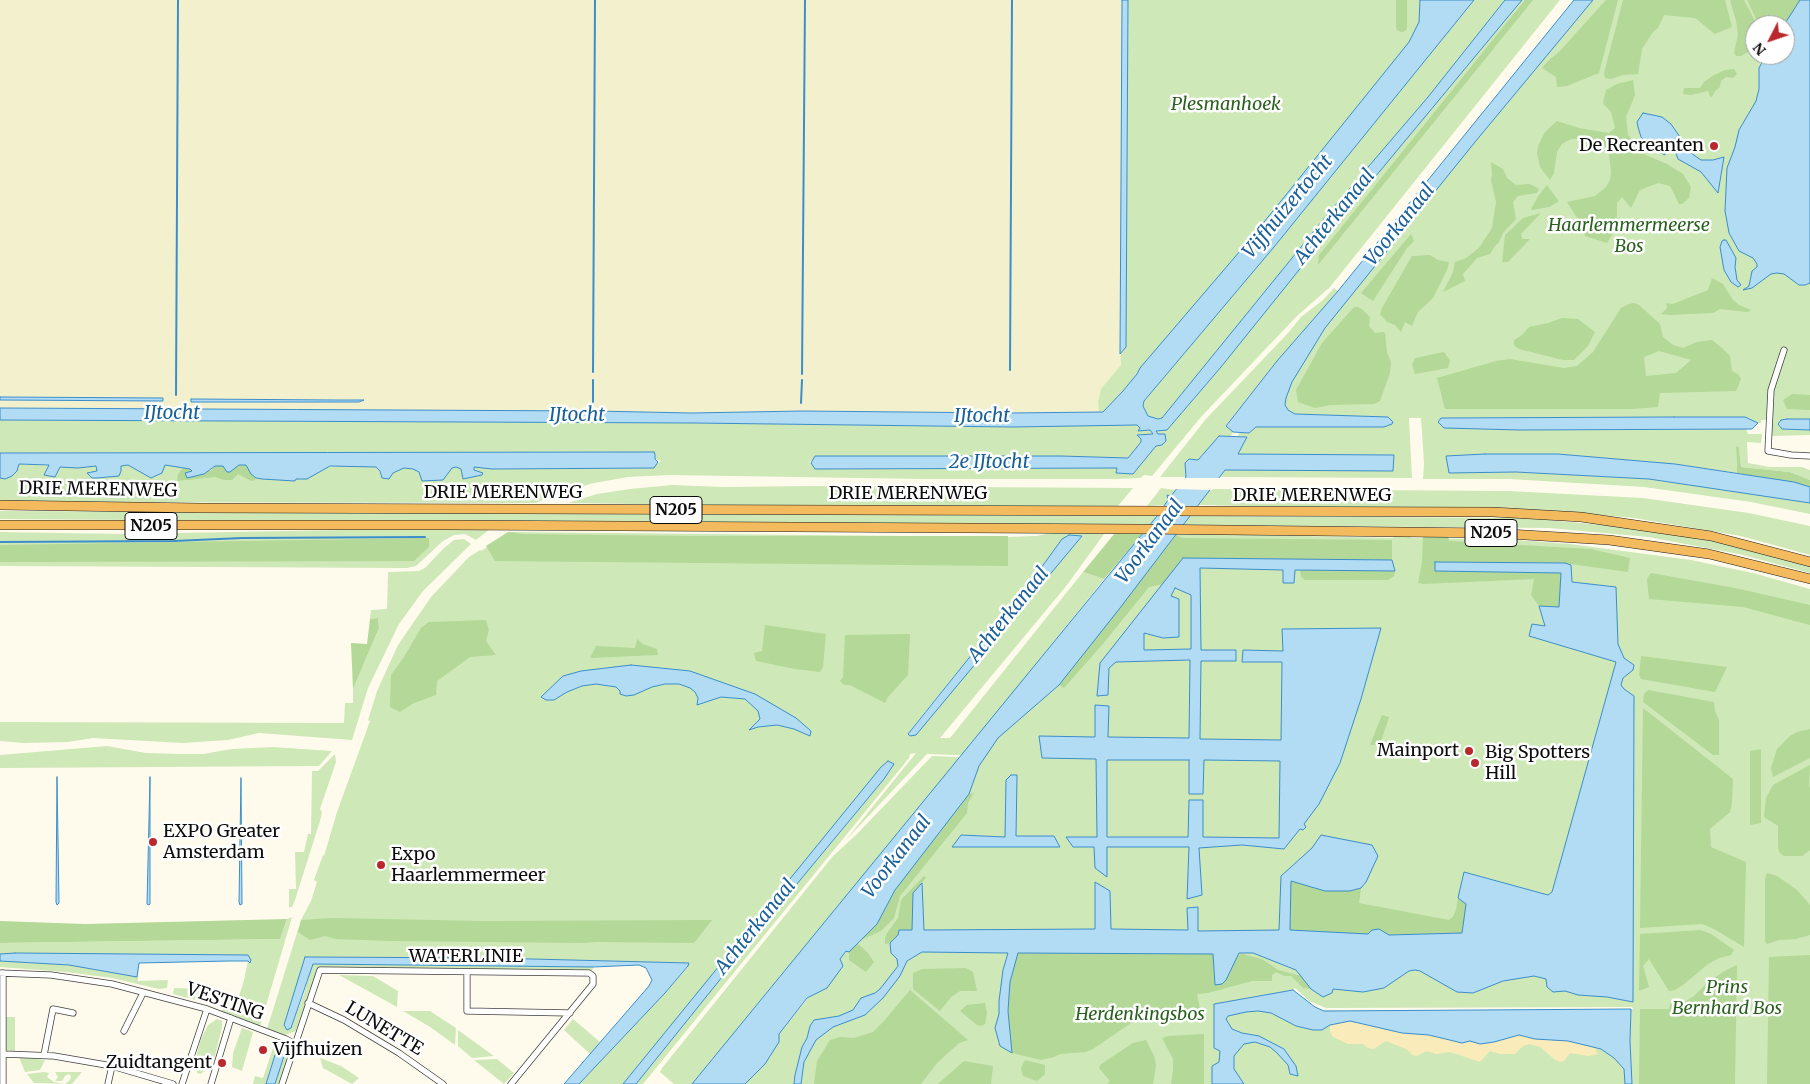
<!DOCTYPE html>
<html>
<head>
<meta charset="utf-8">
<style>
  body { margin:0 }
  #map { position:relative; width:1810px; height:1084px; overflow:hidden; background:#fffbec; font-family:Merriweather,serif }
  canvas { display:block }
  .north { position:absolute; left:1745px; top:15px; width:50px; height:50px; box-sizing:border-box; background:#fff; border:1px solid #9e9e9e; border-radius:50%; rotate:229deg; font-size:14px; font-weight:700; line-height:20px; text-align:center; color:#0c0c0c }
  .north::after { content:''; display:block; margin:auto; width:18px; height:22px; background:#b9282c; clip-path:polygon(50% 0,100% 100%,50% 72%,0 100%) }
</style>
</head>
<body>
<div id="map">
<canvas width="1810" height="1084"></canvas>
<div class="north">N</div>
</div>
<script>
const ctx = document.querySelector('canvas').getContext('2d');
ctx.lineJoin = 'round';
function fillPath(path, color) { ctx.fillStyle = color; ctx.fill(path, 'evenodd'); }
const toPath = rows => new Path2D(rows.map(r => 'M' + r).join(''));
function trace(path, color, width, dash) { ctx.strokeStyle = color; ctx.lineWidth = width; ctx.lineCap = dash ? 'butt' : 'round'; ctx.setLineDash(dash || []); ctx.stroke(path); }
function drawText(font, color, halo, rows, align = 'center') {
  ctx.font = font + ' Merriweather,serif'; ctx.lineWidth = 5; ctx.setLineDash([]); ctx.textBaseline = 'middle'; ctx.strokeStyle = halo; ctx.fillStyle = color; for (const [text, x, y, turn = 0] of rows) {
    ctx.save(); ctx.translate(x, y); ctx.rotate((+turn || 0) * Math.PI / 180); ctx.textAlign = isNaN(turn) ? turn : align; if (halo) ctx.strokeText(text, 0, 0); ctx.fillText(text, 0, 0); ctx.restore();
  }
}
fillPath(toPath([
  [0,0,1122,0,1120,353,1384,0,1099,397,1099,412,1010,413,802,411,691,413,595,411,0,408,0,400,160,401,163,399,0,397],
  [236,399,360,400,364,401,233,402,191,400]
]), '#f3f1cd');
fillPath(toPath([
  [1122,0,1445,0,1252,237,1123,391,1105,411,1099,412,1098,402,1101,389,1121,365],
  [1474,0,1505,0,1428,97,1327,215,1162,418,1158,419,1148,416,1143,406,1144,401,1274,247],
  [1522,0,1560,0,1330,287,1297,316,1256,359,1201,417,1152,476,1144,475,1140,478,1115,479,922,479,669,475,628,477,594,483,557,494,536,503,0,502,0,473,19,464,58,466,162,464,186,466,192,471,320,468,355,464,403,466,414,469,420,473,443,467,491,465,492,469,654,468,655,465,661,461,655,459,655,454,654,452,0,453,0,420,694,423,1012,427,1137,424,1141,428,1139,430,1150,430,1153,434,1137,435,1141,439,1141,442,1128,458,1061,456,815,456,814,460,809,462,814,465,815,469,1117,468,1116,473,1133,474,1156,446,1162,445,1156,430,1167,430,1221,367,1336,224],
  [1590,0,1810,0,1810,419,1782,429,1810,430,1810,435,1772,436,1772,420,1761,420,1761,423,1758,423,1744,417,1441,418,1520,430,1746,429,1748,434,1762,434,1761,443,1747,442,1748,463,1770,467,1802,467,1810,470,1810,480,1790,472,1741,467,1739,447,1736,446,1737,473,1675,464,1558,454,1485,454,1449,473,1516,472,1649,479,1810,503,1810,514,1751,502,1644,487,1509,479,1423,479,1424,463,1421,418,1409,418,1412,478,1219,477,1225,470,1394,464,1393,455,1237,454,1247,437,1238,436,1239,433,1249,433,1256,427,1384,427,1274,417,1300,353],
  [1755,25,1785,25,1785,55,1755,55],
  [1334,288,1338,291,1277,361,1226,425,1233,432,1231,436,1219,437,1198,460,1190,460,1187,464,1186,477,1160,477,1206,419,1288,333,1301,317,1323,300],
  [672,485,723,487,810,486,1133,488,1117,507,776,506,568,503,597,494,630,489],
  [1161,488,1176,490,1165,505,1147,506],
  [1210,489,1509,491,1643,498,1749,513,1810,526,1810,555,1741,536,1634,518,1568,512,1198,505],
  [0,511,929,515,1157,516,1149,525,800,523,641,524,0,519],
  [1190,516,1525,518,1635,528,1747,547,1810,564,1810,573,1739,554,1648,537,1550,528,1183,525],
  [456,528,490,529,476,540,465,534,454,535,443,541,416,566,407,568,0,566,0,532,120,534],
  [1059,531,1104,534,1067,585,940,738,950,738,1083,572,1104,579,1035,665,1177,533,1393,538,1397,533,1411,534,1411,538,1515,540,1570,544,1691,560,1753,573,1810,589,1810,1084,1632,1084,1630,1041,1631,1009,1633,1009,1632,1007,1326,1008,1309,1001,1295,988,1293,990,1215,1004,1219,1029,1234,1007,1627,1022,1629,1084,744,1084,779,1034,840,959,983,756,927,754,845,841,916,753,910,754,909,758,643,1084,636,1084,801,879,884,779,623,1084,579,1084,665,993,688,967,688,963,483,958,306,957,284,1025,291,1028,304,994,312,964,593,967,593,969,590,971,574,969,573,971,561,971,559,969,549,969,548,970,512,969,510,970,484,970,483,969,472,968,470,970,443,970,442,968,398,969,397,968,386,967,386,969,361,969,359,967,318,968,296,1031,285,1035,267,1029,301,920,311,901,317,882,314,880,323,855,324,856,337,812,370,721,368,720,377,691,398,645,431,597,469,557,480,550,481,551,510,532,1008,537,1036,536],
  [1073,536,1081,537,908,733,1041,568,1062,539],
  [464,539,471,544,423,591,399,624,368,688,352,740,259,733,228,740,183,743,93,738,68,742,24,743,0,741,0,722,344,723,345,703,353,703,353,689,379,628,378,618,370,619,371,610,387,609,388,572,419,571,425,568,444,548,454,540],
  [107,746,146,753,182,754,203,754,232,749,273,747,332,751,319,766,0,768,0,755],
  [335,754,336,762,320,809,322,812,320,821,295,900,292,907,289,907,289,889,296,889,295,852,304,852,308,834,311,834,312,771,318,771],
  [932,756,960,757,692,1084,674,1084,660,1072,662,1068,833,856,856,835],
  [292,917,260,1026,222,1011,223,1006,235,1009,244,980,248,961,251,960,139,956,138,981,168,980,167,988,159,989,112,978,66,972,0,967,0,943,280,939,287,919],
  [339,975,373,976,398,991,397,1007],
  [174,988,204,989,204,1002,173,994],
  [403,1011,430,1011,456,1028,455,1045,430,1027],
  [6,1017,15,1017,15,1051,6,1050],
  [217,1019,222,1021,222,1027,215,1056,210,1066,201,1074,197,1073,196,1057,201,1039,208,1025],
  [573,1019,600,1042,590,1054,564,1030],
  [242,1028,253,1032,242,1071,232,1067,233,1053],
  [458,1030,494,1056,472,1058,458,1046],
  [275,1042,282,1045,288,1056,279,1084,275,1084,284,1056,275,1055,266,1084,253,1084,255,1076,263,1078],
  [19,1057,45,1060,40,1070,25,1072],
  [320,1058,341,1066,359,1078,352,1084,323,1068],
  [497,1059,514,1073,504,1084,474,1060],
  [44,1072,49,1073,47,1077,54,1082,65,1084,70,1080,71,1076,69,1074,65,1076,62,1081,55,1081,58,1077,55,1072,82,1072,72,1084,34,1083,27,1074]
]), '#cfe8b7');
fillPath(toPath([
  [1396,0,1407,0,1407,27,1406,30,1403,32,1398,31,1396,28],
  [1525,0,1533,0,1318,265,1319,255],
  [1606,0,1618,0,1599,73,1567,86,1557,87,1556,77,1542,68,1549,60,1559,52],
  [1623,0,1725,0,1732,27,1715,34,1695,18,1664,15,1658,28,1653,32,1642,49,1638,74,1623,75,1611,79,1605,78,1604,73],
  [1730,0,1744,0,1757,25,1755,25,1755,48,1741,56,1736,56,1734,53,1738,34,1736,21],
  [1747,0,1800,0,1784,25,1759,25],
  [1734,69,1737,74,1733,78,1726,77,1721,81,1720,87,1715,91,1712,97,1710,96,1708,91,1691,95,1683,94,1684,88,1700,88,1704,82,1714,75,1725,70],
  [1633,80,1635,95,1626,117,1628,135,1646,155,1667,164,1683,174,1691,187,1689,198,1682,204,1679,204,1670,186,1658,183,1640,190,1631,208,1622,197,1617,203,1617,226,1607,243,1585,236,1581,224,1567,202,1595,196,1606,187,1610,180,1611,171,1608,148,1600,143,1579,139,1571,139,1562,144,1557,152,1554,173,1550,180,1540,167,1537,153,1538,146,1545,132,1557,121,1579,128,1609,133,1615,128,1611,112,1603,103,1606,90,1617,84],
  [1491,162,1503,169,1507,178,1516,185,1530,184,1539,189,1537,193,1518,196,1513,202,1516,219,1503,233,1499,242,1495,246,1490,254,1477,258,1463,274,1465,281,1443,292,1453,272,1455,262,1466,258,1479,248,1492,228,1496,202,1491,180,1492,174],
  [1547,185,1558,200,1558,202,1549,207,1532,210,1531,209,1539,195],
  [1541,213,1521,234,1522,239,1530,239,1508,262,1502,262,1505,235,1523,218],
  [1411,234,1414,241,1407,248,1373,301,1361,293],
  [1430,255,1438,260,1449,262,1447,270,1433,298,1418,312,1412,326,1405,322,1401,332,1395,325,1387,322,1380,314,1382,308,1412,256],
  [1712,278,1723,284,1733,300,1739,305,1751,310,1748,312,1720,309,1713,313,1670,315,1661,314,1667,308,1666,303,1673,304,1708,290],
  [1634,303,1639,305,1660,324,1663,337,1673,345,1683,348,1697,342,1712,340,1722,348,1730,356,1732,371,1738,374,1741,379,1736,391,1660,393,1658,407,1632,409,1445,409,1437,378,1496,361,1510,359,1564,368,1577,366,1593,352,1621,308,1629,304],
  [1659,351,1691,360,1676,373,1646,376,1644,357],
  [1354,307,1358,307,1363,310,1370,317,1369,326,1375,333,1384,332,1385,333,1387,352,1391,362,1390,373,1380,401,1374,404,1330,405,1315,408,1298,402,1296,390,1322,343],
  [1562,318,1578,319,1595,332,1588,346,1574,360,1563,360,1519,349,1514,345,1514,340,1522,335,1529,327,1548,323],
  [1444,352,1450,360,1448,368,1415,374,1412,364,1415,358],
  [1792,394,1810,395,1810,410,1787,409,1783,400],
  [1736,446,1739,447,1741,467,1790,472,1810,480,1810,487,1737,473],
  [246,465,251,474,256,478,255,480,251,481,238,474,232,480,224,480,215,477,177,481,178,474,183,468,190,469,192,471,185,473,210,471,215,466],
  [508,532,524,534,688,536,1008,536,1008,566,495,561,486,546],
  [1115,533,1142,534,1104,579,1083,572],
  [1176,535,1182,538,1392,540,1392,560,1183,558,1163,584,1149,587,1102,645,1064,688,1059,685],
  [1423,535,1448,535,1449,541,1591,549,1630,558,1628,572,1564,563,1435,562,1435,571,1561,572,1559,607,1539,606,1531,595,1534,579,1424,584,1418,583,1422,563],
  [429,538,429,547,414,561,0,562,0,545],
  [1300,570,1395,571,1394,576,1388,580,1305,580,1301,577],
  [1651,573,1735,588,1810,605,1810,625,1743,607,1649,599,1647,579],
  [378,618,379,628,353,689,351,643,367,644,370,619],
  [486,620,489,630,486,641,496,655,470,657,437,681,436,695,414,703,400,712,390,707,391,675,404,657,421,628,429,622],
  [765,625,826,634,823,667,820,672,795,669,756,661,754,653,762,651],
  [910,634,908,675,888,697,885,703,850,685,844,685,840,681,843,677,845,635],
  [637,639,643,644,657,649,658,655,590,658,596,646,635,648],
  [1641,656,1727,667,1715,692,1641,679,1639,675],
  [1648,690,1714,702,1715,711,1719,720,1719,755,1713,755,1643,702,1644,694],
  [1643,708,1733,779,1732,803,1730,812,1710,829,1711,847,1746,862,1744,947,1714,929,1702,924,1640,928],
  [1382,715,1389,717,1380,745,1370,745],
  [1810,729,1810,758,1773,777,1771,768,1777,749,1790,736,1797,732],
  [1761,749,1761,823,1750,825,1750,751],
  [1810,765,1809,786,1810,788,1810,850,1802,856,1784,856,1779,852,1778,846,1778,826,1764,817,1766,798,1773,785],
  [974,793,968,803,967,813,900,896,894,918,881,931,861,940,877,924,895,890,969,794],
  [1767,873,1777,876,1797,890,1810,905,1810,935,1796,939,1779,940,1767,944,1765,941,1765,879],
  [924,876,926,878,913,893,912,930,898,935,890,943,885,944,885,938,887,933,898,918,901,900],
  [1291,880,1325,891,1350,891,1361,888,1359,903,1449,920,1453,917,1456,910,1458,898,1466,904,1462,933,1389,935,1379,929,1372,930,1368,934,1290,930],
  [331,918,483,921,712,920,694,943,597,942,583,943,391,941,335,939,325,936,310,940,298,932,301,920],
  [287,919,280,939,0,943,0,921,85,924],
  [1701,930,1711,934,1734,950,1731,955,1719,958,1708,964,1683,985,1675,990,1669,991,1649,959,1643,966,1649,987,1639,991,1640,934],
  [857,943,868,953,874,962,866,972,849,960,849,952],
  [1061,952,1214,954,1215,985,1237,956,1242,954,1262,959,1278,970,1301,976,1311,989,1303,988,1291,976,1284,976,1276,972,1272,975,1272,981,1252,981,1208,993,1197,994,1202,1019,1163,1019,1144,1017,1137,1004,1134,1021,1093,1049,1086,1052,1060,1054,1054,1057,1041,1060,1012,1053,1008,1011,1010,982,1017,953],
  [1810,955,1810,1084,1767,1084,1769,957],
  [1737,965,1735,1084,1639,1084,1640,1009,1669,1009,1670,1004,1683,1003,1694,996,1709,981,1728,969],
  [966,968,973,972,977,991,960,991,951,997,940,1011,913,989,913,973,922,969],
  [910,990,968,1040,959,1043,937,1063,921,1084,814,1084,817,1061,830,1040,840,1037,854,1038,873,1032,884,1021],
  [985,1003,987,1013,985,1024,981,1026,977,1025,960,1011,967,1005],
  [1204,1034,1204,1084,1171,1084,1173,1070,1173,1059,1162,1038,1168,1036],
  [1146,1040,1154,1056,1156,1065,1153,1084,1107,1084,1110,1081,1099,1068,1100,1065,1133,1043],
  [1025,1060,1045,1065,1045,1074,1037,1081,1023,1076,1021,1068],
  [964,1061,993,1066,991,1084,938,1084]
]), '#b3d897');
fillPath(toPath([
  [1350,1021,1402,1033,1429,1035,1462,1043,1470,1041,1480,1044,1494,1042,1519,1035,1535,1039,1568,1041,1595,1048,1598,1054,1588,1056,1570,1053,1564,1061,1560,1062,1554,1059,1540,1047,1529,1044,1523,1046,1515,1054,1500,1054,1490,1051,1480,1062,1450,1052,1436,1054,1427,1051,1417,1056,1413,1055,1406,1049,1386,1041,1374,1049,1368,1048,1363,1044,1348,1044,1333,1037,1330,1032,1330,1025]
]), '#f9ecba');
const water = toPath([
  [1122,0,1128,0,1126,347,1120,354,1122,0],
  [1420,0,1474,0,1274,247,1144,401,1143,406,1148,416,1158,419,1162,418,1327,215,1428,97,1505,0,1522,0,1336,224,1221,367,1167,430,1156,431,1158,434,1165,434,1166,441,1162,445,1156,446,1133,474,1116,473,1117,468,815,469,811,463,815,456,1061,456,1128,458,1141,442,1141,439,1137,435,1153,434,1150,430,1138,431,1140,428,1137,425,1012,427,694,423,0,420,0,408,595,411,691,413,802,411,1010,413,1103,412,1123,391,1137,374,1140,368,1252,237,1409,42,1419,22,1420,0],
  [1574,0,1593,0,1475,142,1325,328,1292,382,1286,398,1285,405,1288,410,1295,414,1388,417,1393,422,1392,424,1384,427,1256,427,1249,433,1233,432,1226,426,1277,361,1338,291,1574,0],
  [1800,0,1810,0,1810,283,1805,285,1799,285,1784,274,1777,273,1771,274,1752,288,1743,290,1749,286,1752,271,1757,267,1757,264,1753,258,1739,251,1729,233,1725,211,1727,168,1735,147,1739,130,1756,101,1759,89,1759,68,1766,55,1785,55,1784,25,1800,0],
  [1643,113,1662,117,1671,124,1691,153,1701,160,1713,160,1724,157,1718,193,1701,172,1678,159,1674,148,1668,143,1665,147,1665,155,1650,148,1641,137,1638,127,1637,122,1643,113],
  [1724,240,1726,240,1736,258,1735,267,1737,280,1741,285,1738,287,1731,282,1724,270,1720,247,1722,241,1724,240],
  [0,397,163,398,163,401,0,400,0,397],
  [191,399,338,400,364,400,359,402,191,402,191,399],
  [1674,417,1745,417,1758,423,1752,429,1520,430,1444,428,1438,422,1441,418,1674,417],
  [1787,419,1810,419,1810,430,1782,429,1778,424,1781,420,1787,419],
  [1219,436,1247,437,1238,454,1394,455,1393,471,1225,470,1120,608,1059,685,998,738,979,766,969,794,895,890,877,924,849,952,846,951,840,959,843,966,827,988,807,998,779,1034,779,1042,765,1064,745,1084,692,1084,1157,516,1168,500,1167,495,1171,496,1186,477,1185,463,1189,459,1198,460,1219,436],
  [654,452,655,454,655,459,658,462,654,468,492,469,474,467,474,470,483,473,482,475,463,479,461,469,456,467,452,468,443,480,422,481,419,472,413,469,404,468,393,473,389,479,382,478,380,471,376,467,330,466,307,479,296,479,295,481,262,479,256,478,251,474,246,465,239,465,230,472,227,472,223,466,215,466,204,474,187,478,185,473,192,471,190,469,165,465,162,473,151,478,128,465,121,466,121,471,119,476,97,478,92,478,87,473,97,471,96,466,78,468,60,467,55,477,44,475,49,465,19,464,17,471,12,476,5,479,0,478,0,453,654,452],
  [1485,454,1558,454,1675,464,1794,482,1810,487,1810,503,1649,479,1516,472,1449,473,1446,456,1485,454],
  [1069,535,1082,536,916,735,910,736,908,734,1041,568,1062,539,1069,535],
  [1183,558,1392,560,1395,571,1295,570,1294,583,1283,583,1283,570,1200,568,1201,650,1236,650,1236,661,1201,661,1200,739,1281,740,1282,662,1242,662,1243,650,1283,651,1282,629,1381,628,1361,699,1340,763,1319,804,1304,824,1306,827,1303,830,1300,829,1284,849,1242,845,1199,848,1202,895,1187,899,1189,847,1107,847,1107,877,1095,868,1094,847,1073,847,1066,837,1097,837,1096,759,1042,758,1039,736,1095,737,1095,705,1109,706,1108,737,1189,738,1190,660,1116,662,1109,668,1108,695,1097,696,1100,663,1183,558],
  [1175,588,1191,595,1191,649,1144,650,1144,633,1163,638,1179,637,1179,599,1171,596,1175,588],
  [1189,760,1189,794,1203,794,1204,760,1280,761,1279,838,1203,837,1203,800,1189,800,1188,837,1107,837,1107,760,1189,760],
  [1435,562,1565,563,1571,565,1572,582,1616,587,1618,644,1624,658,1634,665,1633,670,1623,678,1621,685,1624,689,1634,696,1633,1002,1607,997,1578,995,1565,991,1553,992,1547,987,1546,979,1534,976,1503,981,1473,993,1457,992,1420,971,1415,970,1409,971,1384,988,1363,992,1333,989,1332,993,1323,997,1311,989,1296,970,1253,953,1239,953,1226,980,1222,984,1215,985,1213,954,1018,953,1010,982,1008,1011,1012,1053,1000,1046,995,1028,999,1014,999,1001,1003,970,1008,953,922,952,907,961,900,976,883,998,865,1015,833,1027,816,1040,804,1062,801,1084,794,1084,795,1075,802,1047,807,1038,810,1026,814,1020,839,1016,853,1010,861,998,875,993,880,989,898,966,897,959,891,953,890,943,898,935,899,930,912,930,913,893,922,883,924,930,1095,929,1095,882,1110,891,1111,929,1188,930,1187,908,1198,907,1198,931,1279,930,1281,876,1312,848,1321,835,1372,845,1378,856,1366,882,1361,888,1350,891,1325,891,1291,881,1290,930,1368,934,1372,930,1379,929,1389,935,1462,933,1466,904,1458,898,1464,872,1548,895,1552,892,1616,662,1529,636,1532,624,1545,626,1539,606,1559,607,1561,573,1435,571,1435,562],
  [631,665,690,671,755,694,796,718,811,731,810,736,794,729,777,725,758,727,749,730,760,719,758,711,745,699,721,697,697,705,698,698,695,692,690,688,679,684,665,684,652,687,634,695,626,696,620,694,620,691,616,687,596,684,582,686,567,692,554,700,546,700,541,697,563,676,581,671,631,665],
  [888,761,894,764,884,779,801,879,636,1084,623,1084,881,767,888,761],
  [1011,775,1017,775,1016,836,1054,836,1060,847,952,847,961,835,1005,837,1006,780,1011,775],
  [57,777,59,903,57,905,56,902,57,777],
  [150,777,150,904,149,905,147,904,150,777],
  [241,778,242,904,240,905,239,902,241,778],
  [15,953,248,955,251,960,250,963,248,961,229,961,139,963,137,977,69,965,0,961,0,954,15,953],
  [305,957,493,958,689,963,688,966,665,993,579,1084,564,1084,649,986,652,980,646,968,639,965,593,967,313,964,291,1028,287,1030,284,1025,305,957],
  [1293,990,1315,1007,1324,1011,1631,1009,1630,1041,1632,1084,1625,1084,1624,1069,1614,1058,1601,1049,1568,1041,1535,1039,1519,1035,1494,1042,1480,1044,1470,1041,1462,1043,1429,1035,1402,1033,1350,1021,1330,1025,1322,1030,1313,1030,1296,1026,1271,1013,1258,1011,1246,1012,1228,1016,1226,1019,1232,1029,1242,1033,1259,1036,1284,1049,1296,1066,1298,1076,1290,1074,1288,1065,1277,1053,1270,1047,1255,1042,1244,1044,1234,1056,1234,1069,1244,1084,1212,1084,1212,1066,1219,1062,1220,1051,1214,1048,1214,1004,1293,990],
  [280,1052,284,1056,275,1084,266,1084,275,1055,280,1052]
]);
fillPath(water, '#b2dbf4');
trace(water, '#3b8eca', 1);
fillPath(toPath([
  [1182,478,1222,478,1212,490,1173,489]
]), '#fffbec');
trace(toPath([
  [1010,370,1012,0],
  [593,372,595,0],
  [802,374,805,0],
  [176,395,178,0],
  [593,402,593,380],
  [801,403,802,380],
  [0,542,174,541,242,538,425,537]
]), '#3b8eca', 2);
const minor = toPath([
  [1784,350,1771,390,1768,451,1791,455,1810,456],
  [0,973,51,975,112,984,207,1009,286,1039,295,1044],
  [467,973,467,1011,570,1013],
  [308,1003,344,1020,399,1053,443,1084],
  [124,1031,143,993],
  [4,1054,54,1056,112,1066,173,1084],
  [44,1055,53,1009,73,1013],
  [3,1083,3,973],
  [108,1084,112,1066],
  [182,1084,207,1009],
  [211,1084,231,1018],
  [282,1084,320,970,589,973,593,976,593,984,511,1084]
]);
const trunk = toPath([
  [0,505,201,508,1493,512,1581,517,1711,536,1810,562],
  [0,525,449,525,1138,529,1492,533,1609,540,1709,554,1810,579]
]);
trace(minor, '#3f3f3f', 7);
trace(trunk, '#1d1d1d', 10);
trace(minor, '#fff', 5.5);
trace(trunk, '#f3ba5e', 9);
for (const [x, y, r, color] of [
  [1714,146,5,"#b9282c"],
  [1469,751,5,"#b9282c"],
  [1475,763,5,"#b9282c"],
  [153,842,5,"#b9282c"],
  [381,865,5,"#b9282c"],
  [263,1050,5,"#b9282c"],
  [222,1063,5,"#b9282c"]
]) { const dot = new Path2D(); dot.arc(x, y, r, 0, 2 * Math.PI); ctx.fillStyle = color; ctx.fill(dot); trace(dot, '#fff', 2); }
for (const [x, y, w] of [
  [676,510,52],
  [151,526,52],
  [1491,533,52]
]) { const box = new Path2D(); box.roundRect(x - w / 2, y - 13.5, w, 27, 4); ctx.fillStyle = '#fff'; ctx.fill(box); trace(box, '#0c0c0c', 1); }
drawText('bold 16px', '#0c0c0c', null, [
  ["N205",676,510],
  ["N205",151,526],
  ["N205",1491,533]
]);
drawText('italic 18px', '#2b621f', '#fff', [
  ["Plesmanhoek",1226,105],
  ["Haarlemmermeerse",1629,226],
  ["Bos",1629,247],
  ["Prins",1727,988],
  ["Bernhard Bos",1727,1009],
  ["Herdenkingsbos",1140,1015]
]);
drawText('18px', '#0c0c0c', '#fff', [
  ["De Recreanten",1704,146,"right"],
  ["Mainport",1459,751,"right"],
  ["Big Spotters",1485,753],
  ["Hill",1485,774],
  ["EXPO Greater",163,832],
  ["Amsterdam",163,853],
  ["Expo",391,855],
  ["Haarlemmermeer",391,876],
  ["Vijfhuizen",273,1050],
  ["Zuidtangent",212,1063,"right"]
], 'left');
drawText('18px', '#0c0c0c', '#fff', [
  ["DRIE MERENWEG",98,490,1],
  ["DRIE MERENWEG",503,493],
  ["DRIE MERENWEG",908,494],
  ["DRIE MERENWEG",1312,496],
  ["WATERLINIE",466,957],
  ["VESTING",225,1002,19],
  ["LUNETTE",384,1029,31]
]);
drawText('italic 19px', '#19609b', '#fff', [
  ["Vijfhuizertocht",1288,207,-50],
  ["Achterkanaal",1335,217,-51],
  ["Voorkanaal",1400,225,-51],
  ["IJtocht",172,414],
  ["IJtocht",577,416],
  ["IJtocht",982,417],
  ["2e IJtocht",989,463],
  ["Voorkanaal",1150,542,-53],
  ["Achterkanaal",1009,615,-51],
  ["Voorkanaal",897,857,-52],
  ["Achterkanaal",756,927,-51]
]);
</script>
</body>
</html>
